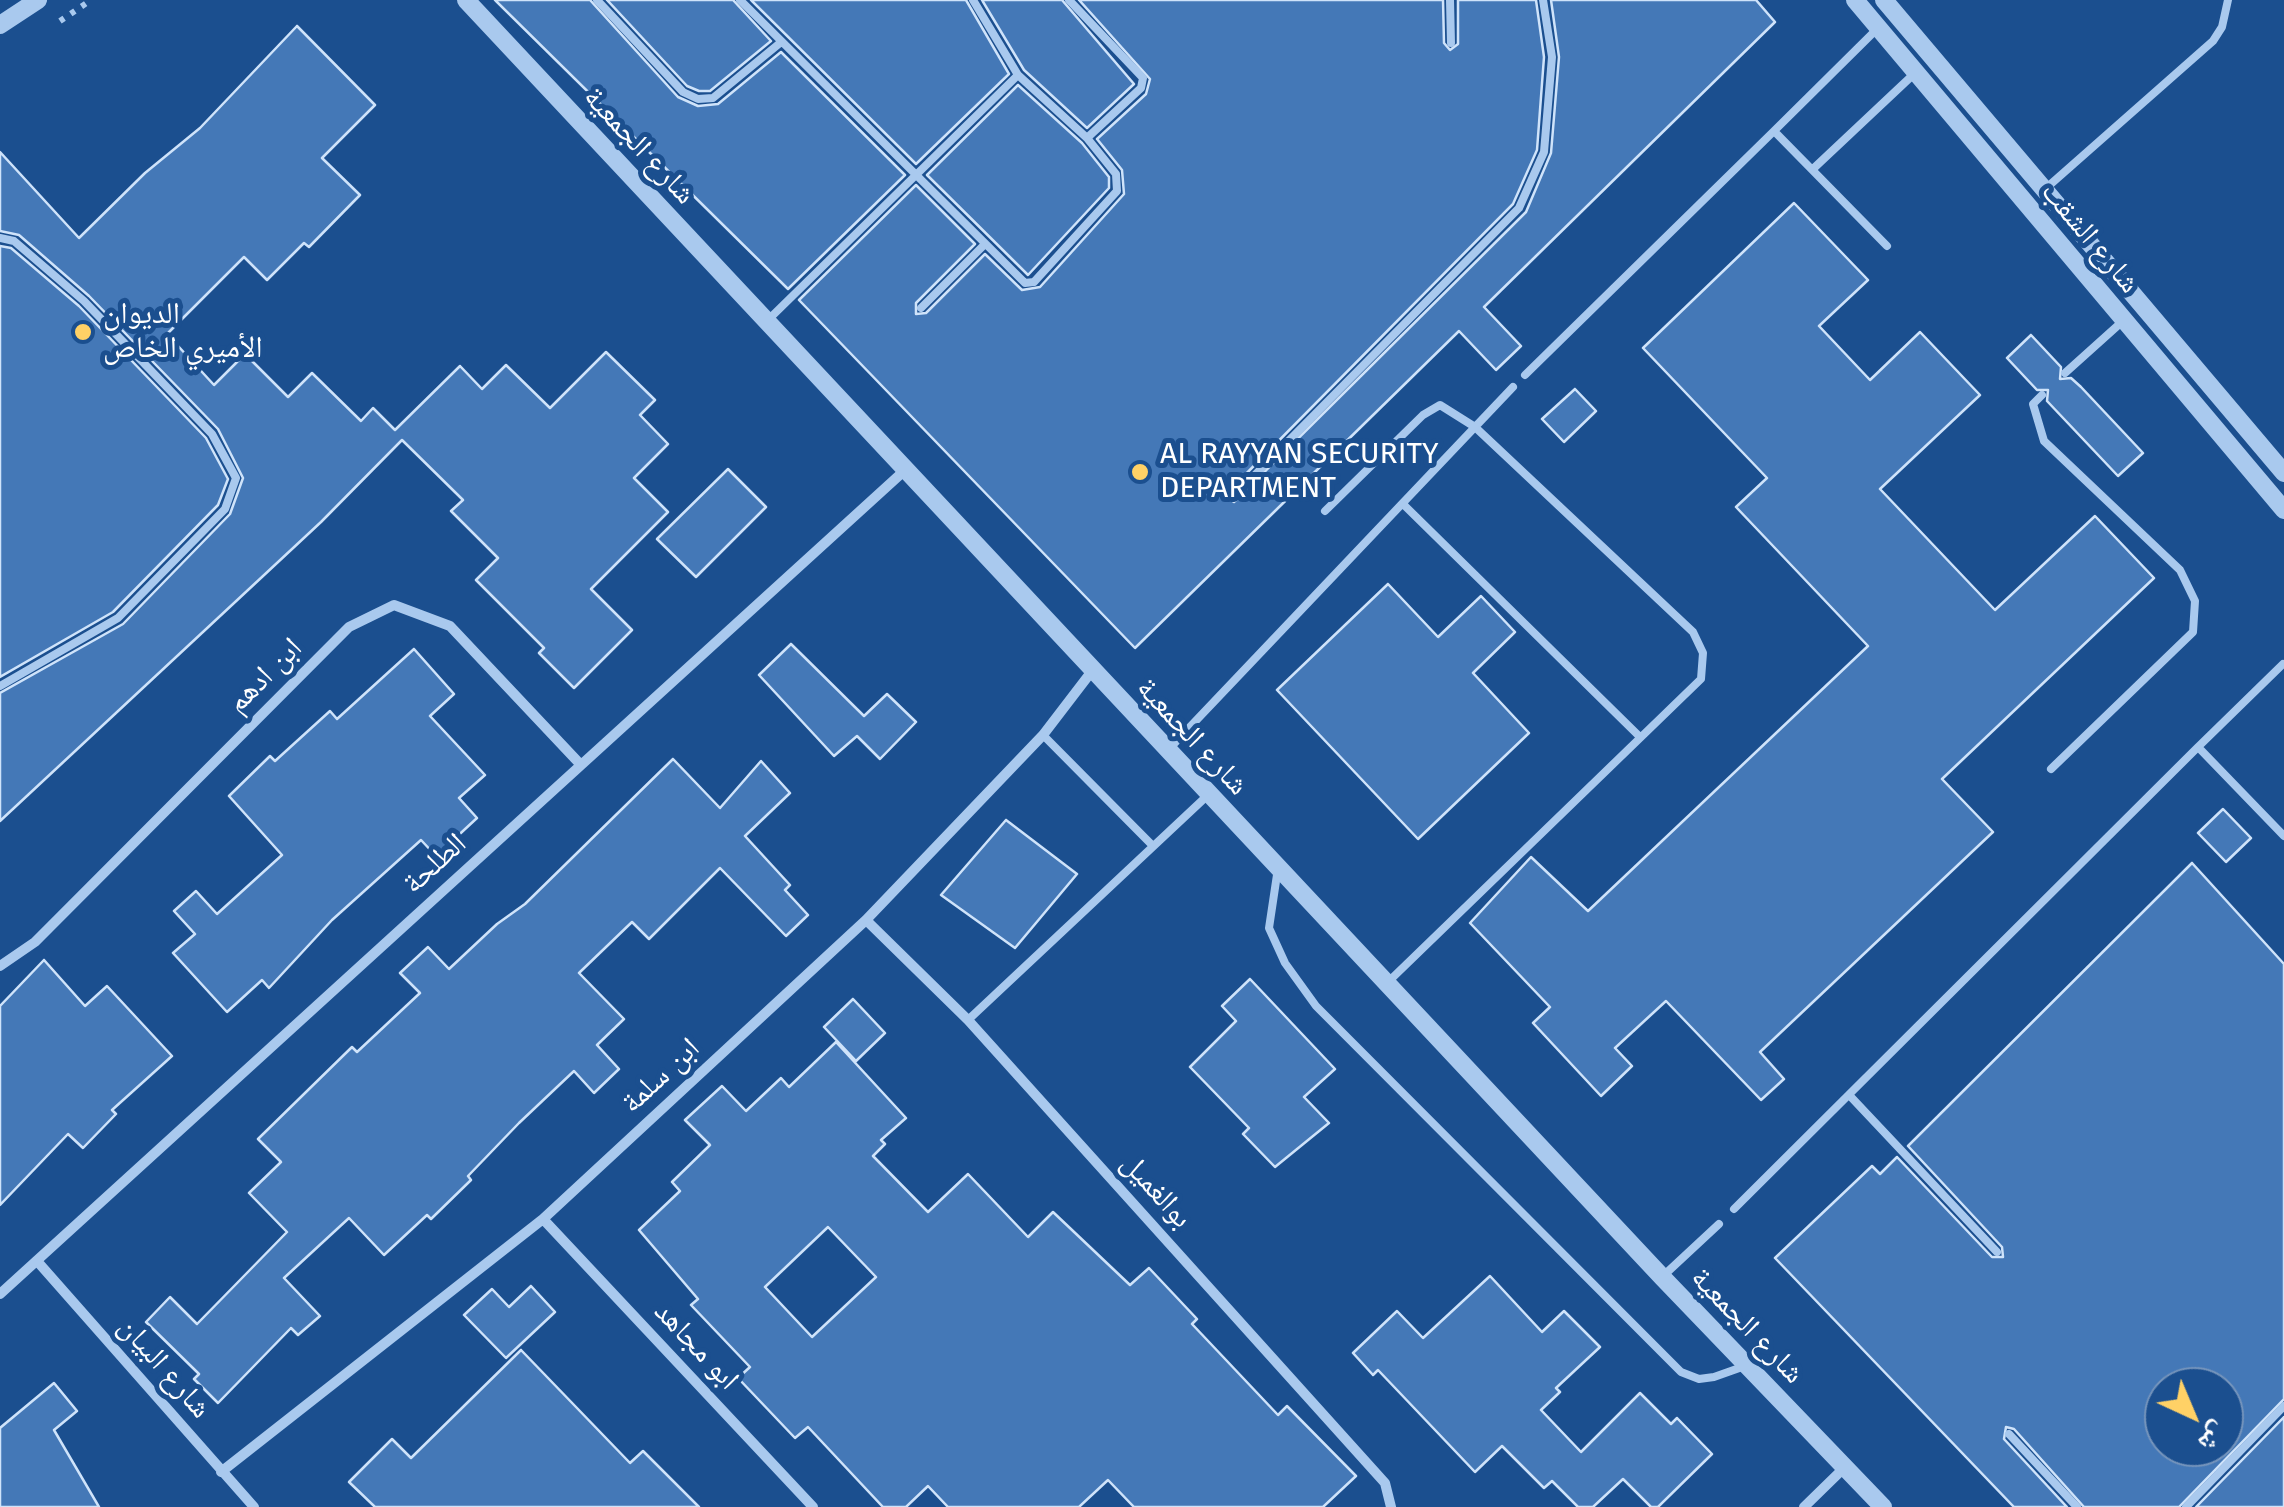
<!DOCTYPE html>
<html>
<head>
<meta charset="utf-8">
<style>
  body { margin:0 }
  #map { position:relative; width:2284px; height:1507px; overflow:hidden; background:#1b4f8f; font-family:"Fira Sans","Noto Naskh Arabic",sans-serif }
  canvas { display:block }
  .north { position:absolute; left:2144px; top:1367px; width:100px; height:100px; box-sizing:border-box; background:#1b4f8f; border:2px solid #7695bc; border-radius:50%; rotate:136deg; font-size:28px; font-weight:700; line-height:40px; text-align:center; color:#fff }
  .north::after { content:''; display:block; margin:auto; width:35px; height:45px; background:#ffd166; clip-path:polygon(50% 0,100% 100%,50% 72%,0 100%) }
</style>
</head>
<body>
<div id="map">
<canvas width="2284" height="1507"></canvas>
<div class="north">ش</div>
</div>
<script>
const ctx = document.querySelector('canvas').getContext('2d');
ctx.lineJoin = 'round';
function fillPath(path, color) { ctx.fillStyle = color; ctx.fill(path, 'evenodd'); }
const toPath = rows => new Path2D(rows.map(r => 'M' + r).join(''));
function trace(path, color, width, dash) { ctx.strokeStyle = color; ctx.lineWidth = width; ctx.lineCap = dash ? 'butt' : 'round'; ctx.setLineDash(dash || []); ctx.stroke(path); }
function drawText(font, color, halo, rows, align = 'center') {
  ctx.font = font + ' "Fira Sans","Noto Naskh Arabic",sans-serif'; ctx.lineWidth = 10; ctx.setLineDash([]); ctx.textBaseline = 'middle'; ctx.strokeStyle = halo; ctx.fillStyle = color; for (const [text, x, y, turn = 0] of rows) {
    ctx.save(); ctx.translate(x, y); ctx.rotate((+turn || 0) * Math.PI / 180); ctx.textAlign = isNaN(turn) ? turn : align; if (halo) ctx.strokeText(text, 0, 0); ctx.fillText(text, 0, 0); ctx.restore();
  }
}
const building = toPath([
  [495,0,590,0,678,97,698,106,718,104,781,52,905,175,788,289,495,0],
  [607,0,733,0,771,41,710,91,699,91,687,86,607,0],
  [751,0,966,0,1009,74,916,164,751,0],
  [982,0,1062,0,1134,84,1087,128,1024,70,982,0],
  [1079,0,1443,0,1444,43,1450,50,1458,44,1458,0,1536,0,1544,57,1537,150,1513,204,1230,490,1228,498,1234,502,1526,212,1551,153,1559,57,1551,0,1756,0,1775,22,1484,307,1521,346,1496,370,1459,331,1135,648,799,300,916,185,975,244,916,303,916,314,926,313,985,254,1022,290,1040,287,1124,194,1122,170,1097,139,1146,94,1150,79,1079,0],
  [297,26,375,105,322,158,360,195,309,247,304,243,267,280,244,257,167,334,214,385,245,354,288,397,312,373,361,421,373,408,395,430,460,366,482,389,506,365,550,408,606,352,655,400,640,415,668,444,634,478,668,512,591,589,632,630,574,688,539,653,544,648,476,580,498,558,451,511,463,500,402,440,321,522,0,821,0,693,123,624,230,514,243,478,218,429,89,296,19,235,0,231,0,152,79,238,145,173,200,128,297,26],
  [1018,85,1082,143,1109,177,1109,188,1028,275,927,175,1018,85],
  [1794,203,1868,280,1819,326,1870,380,1920,332,1980,395,1880,489,1995,610,2095,516,2154,578,1942,779,1993,832,1760,1052,1784,1079,1761,1100,1666,1001,1615,1048,1632,1066,1601,1096,1533,1023,1550,1007,1470,923,1531,857,1588,911,1868,646,1736,507,1767,478,1643,348,1794,203],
  [0,246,11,248,79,306,206,438,228,479,218,505,113,612,0,677,0,246],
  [2031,335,2061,367,2060,379,2071,378,2081,387,2143,453,2118,476,2047,401,2048,390,2037,390,2007,358,2031,335],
  [1575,389,1596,411,1564,442,1542,419,1575,389],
  [728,469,766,507,696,577,657,539,728,469],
  [1388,584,1438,637,1481,596,1515,632,1473,673,1529,733,1418,839,1277,690,1388,584],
  [791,644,864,716,887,694,916,722,880,759,857,736,834,756,759,675,791,644],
  [414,649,454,694,430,716,485,775,459,798,477,818,436,856,421,840,332,920,269,988,262,980,227,1012,173,953,195,934,174,911,196,891,217,914,282,855,229,796,270,756,275,761,330,711,337,719,414,649],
  [673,759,720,808,761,761,790,793,745,836,790,885,785,890,808,915,786,936,720,868,649,939,632,922,579,973,624,1019,597,1045,619,1069,594,1093,574,1071,519,1123,468,1176,471,1180,431,1219,427,1215,384,1255,349,1218,284,1278,320,1316,298,1335,291,1328,218,1403,194,1379,199,1374,146,1322,170,1297,197,1324,287,1232,249,1193,281,1162,258,1139,352,1047,357,1052,420,993,400,973,428,947,449,969,497,924,525,904,673,759],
  [2223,809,2251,838,2226,862,2198,833,2223,809],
  [1006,820,1077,874,1015,948,941,895,1006,820],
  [2192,863,2284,964,2284,1399,2179,1507,2084,1507,2014,1429,2006,1427,2004,1439,2067,1507,2014,1507,1775,1258,1872,1166,1880,1174,1897,1157,1992,1257,2003,1257,2002,1247,1908,1146,2192,863],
  [2164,1387,2224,1387,2224,1447,2164,1447,2164,1387],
  [44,960,85,1006,107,986,172,1056,112,1110,116,1114,83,1148,68,1134,0,1205,0,1006,44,960],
  [1250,979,1335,1069,1304,1097,1329,1123,1275,1167,1243,1134,1249,1128,1190,1067,1236,1021,1222,1006,1250,979],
  [853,999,885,1033,856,1061,824,1027,853,999],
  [836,1042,906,1118,881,1140,885,1144,873,1156,928,1212,968,1174,1028,1237,1053,1212,1130,1285,1149,1268,1197,1319,1192,1324,1278,1415,1287,1406,1356,1476,1323,1507,1134,1507,1108,1480,1079,1507,948,1507,928,1486,906,1507,883,1507,808,1427,795,1438,738,1378,750,1367,691,1305,698,1299,639,1230,680,1191,672,1182,710,1145,685,1120,722,1086,746,1111,781,1078,789,1087,836,1042],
  [828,1227,876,1277,812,1337,765,1287,828,1227],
  [1490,1276,1542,1332,1564,1311,1600,1347,1556,1388,1560,1392,1541,1410,1581,1452,1640,1393,1671,1424,1677,1418,1712,1454,1658,1507,1651,1507,1623,1479,1593,1507,1578,1507,1552,1481,1544,1488,1502,1446,1475,1472,1378,1370,1373,1375,1353,1353,1397,1311,1423,1338,1490,1276],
  [531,1286,555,1312,506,1358,464,1315,492,1289,509,1307,531,1286],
  [521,1350,630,1463,643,1451,699,1507,375,1507,349,1482,392,1439,411,1458,521,1350],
  [54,1383,77,1411,54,1430,99,1507,0,1507,0,1428,54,1383],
  [2284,1417,2284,1507,2196,1507,2284,1417]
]);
fillPath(building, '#4478b7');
trace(building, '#cfe3fa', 2.5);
trace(toPath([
  [60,21,91,0]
]), '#a9c9ee', 6, [5, 8]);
trace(toPath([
  [597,0,683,92,698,99,713,98,780,43],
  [740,0,1025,283,1034,282,1117,191,1116,174,1087,138],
  [973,0,1018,75,1087,138,1141,88,1143,78,1069,0],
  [1450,0,1451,43],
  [1774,131,1878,28],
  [1814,168,1915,73],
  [2044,190,2213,41,2222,27,2228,0],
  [0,238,14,241,84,301,212,434,236,478,225,509,118,618,0,686],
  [921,308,985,244],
  [768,320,1018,75],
  [2065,373,2124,320],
  [1525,375,1774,131,1887,246],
  [2042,395,2033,404,2044,441,2180,570,2195,601,2193,632,2051,769],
  [1235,495,1519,208,1544,152,1552,57,1543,0],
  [1404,505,1639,736],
  [1325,511,1423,415,1440,405,1475,427,1513,387],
  [1043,735,1152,845],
  [2198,747,2283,664],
  [1169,749,1475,427,1693,632,1703,653,1701,679,1386,984],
  [1278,868,1269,928,1285,963,1316,1006,1681,1372,1699,1379,1714,1377,1745,1366],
  [968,1020,1208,795],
  [1851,1097,1997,1252],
  [1734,1209,2198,747,2284,836],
  [1662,1277,1719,1224],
  [2009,1434,2077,1507],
  [2186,1507,2284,1406]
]), '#a9c9ee', 8);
trace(toPath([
  [866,920,968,1020,1385,1483,1391,1507],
  [0,966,35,942,349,627,394,605,450,626,581,765],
  [543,1219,813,1507],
  [37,1261,254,1507],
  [0,1294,904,471],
  [221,1472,543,1219,866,920,1043,735,1092,671],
  [1804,1507,1845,1467]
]), '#a9c9ee', 10);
trace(toPath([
  [466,0,1662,1277,1883,1507],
  [1855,0,2284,510],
  [1884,0,2284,473],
  [0,25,38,0]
]), '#a9c9ee', 18);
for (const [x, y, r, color] of [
  [83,332,10,"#ffd166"],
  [1140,472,10,"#ffd166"]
]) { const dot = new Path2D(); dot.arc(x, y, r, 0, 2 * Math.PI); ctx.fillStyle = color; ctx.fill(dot); trace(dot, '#1b4f8f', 4); }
drawText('30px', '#fff', '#1b4f8f', [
  ["شارع الجمعية",639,146,47],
  ["شارع الشقب",2090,238,50],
  ["ابن ادهم",265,676,-45],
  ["شارع الجمعية",1192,737,47],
  ["الطلحة",435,864,-42],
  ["ابن سلمة",661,1076,-43],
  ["بوالغميل",1156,1191,48],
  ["شارع الجمعية",1747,1326,46],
  ["ابو مجاهد",696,1346,47],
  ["شارع البيان",164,1368,49]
]);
drawText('30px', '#fff', '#1b4f8f', [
  ["الديوان",103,315],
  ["الأميري الخاص",103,349],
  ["AL RAYYAN SECURITY",1160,455],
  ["DEPARTMENT",1160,489]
], 'left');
</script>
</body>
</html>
